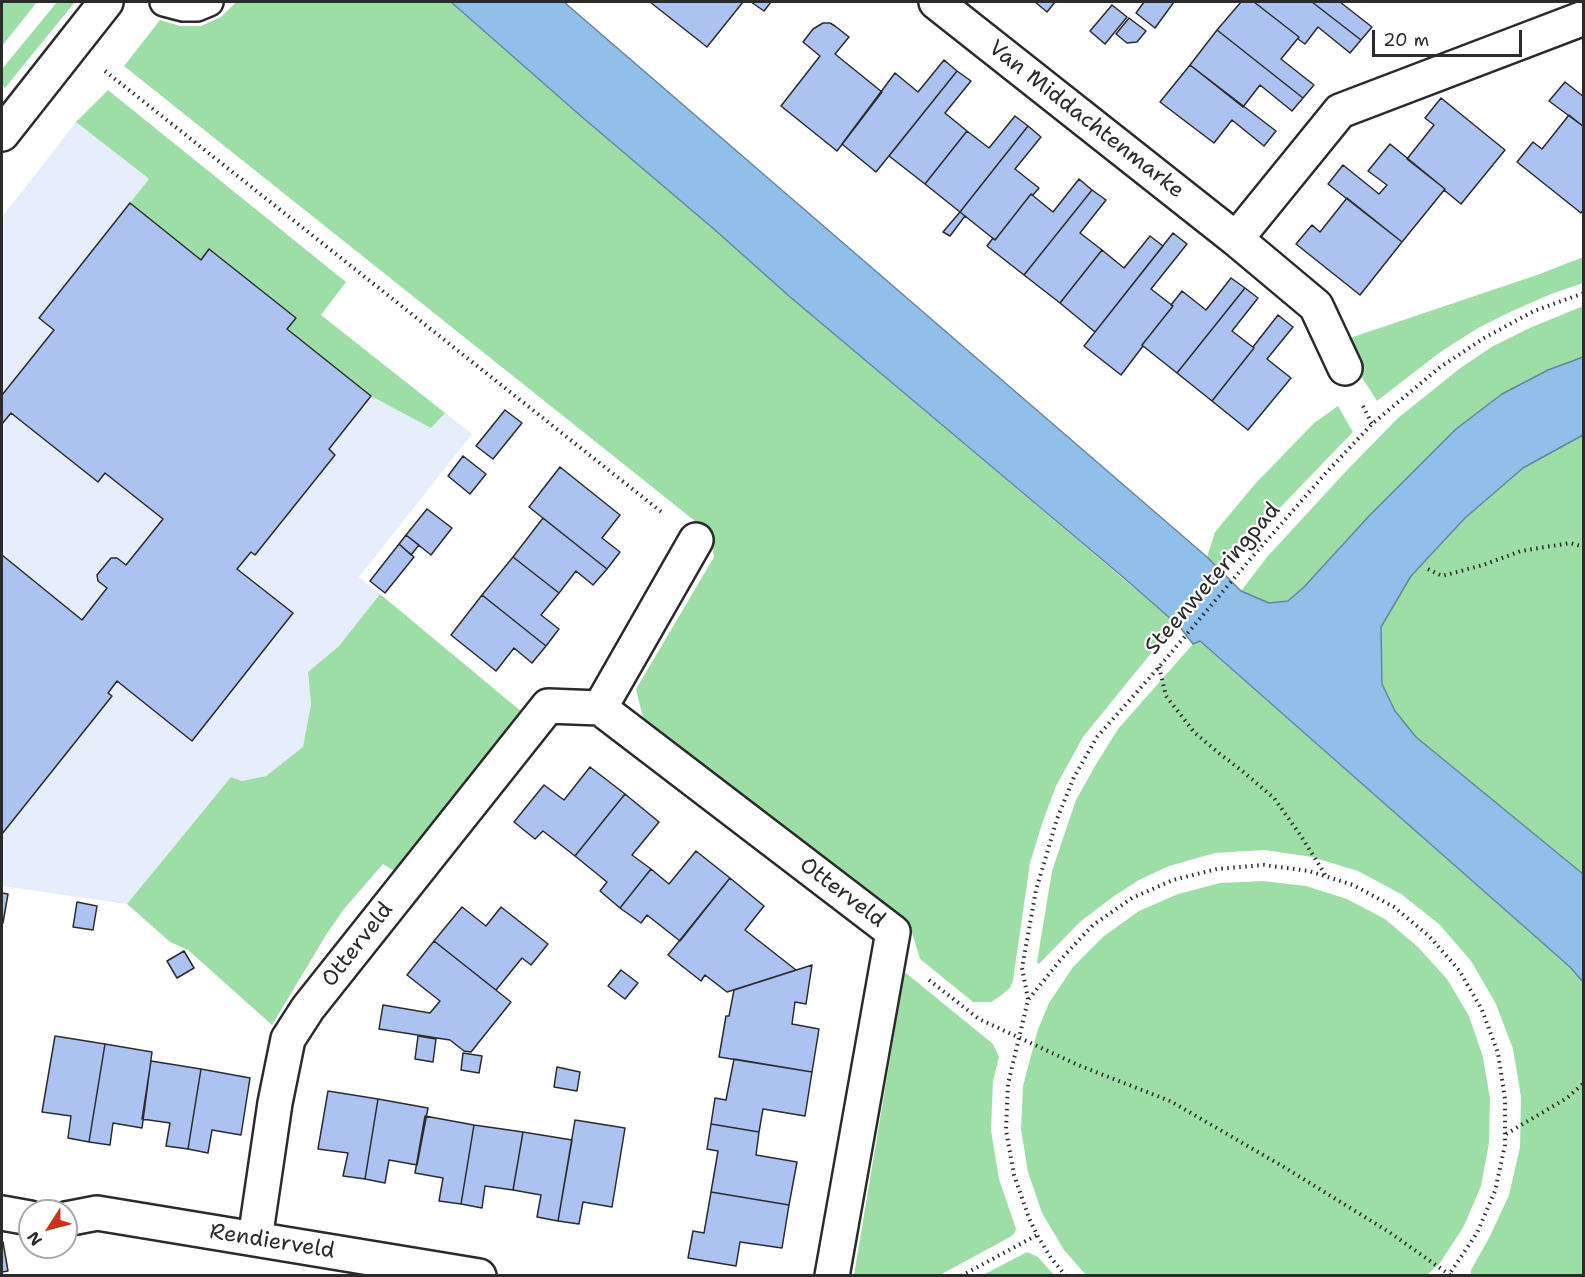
<!DOCTYPE html>
<html>
<head>
<meta charset="utf-8">
<style>
  body { margin:0 }
  #map { position:relative; width:1585px; height:1277px; overflow:hidden; background:#fff; font-family:"Shantell Sans",sans-serif }
  canvas { display:block }
  .frame { position:absolute; inset:0; border:3px solid #2b2b2b; pointer-events:none }
  .north { position:absolute; left:18px; top:1199px; width:60px; height:60px; box-sizing:border-box; background:#fff; border:2px solid #aaa; border-radius:50%; rotate:234deg; font-size:16px; font-weight:700; line-height:24px; text-align:center; color:#2b2b2b }
  .north::after { content:''; display:block; margin:auto; width:21px; height:27px; background:#c8321e; clip-path:polygon(50% 0,100% 100%,50% 72%,0 100%) }
  .scale { position:absolute; left:1372px; top:30px; width:150px; height:27px; box-sizing:border-box; border:3px solid #2b2b2b; border-top:0; padding-left:8px; font-size:18px; line-height:21px; white-space:nowrap; color:#2b2b2b; -webkit-text-stroke:4px #fff; paint-order:stroke }
</style>
</head>
<body>
<div id="map">
<canvas width="1585" height="1277"></canvas>
<div class="frame"></div>
<div class="north">N</div>
<div class="scale">20 m</div>
</div>
<script>
const ctx = document.querySelector('canvas').getContext('2d');
ctx.lineJoin = 'round';
function fillPath(path, color) { ctx.fillStyle = color; ctx.fill(path, 'evenodd'); }
const toPath = rows => new Path2D(rows.map(r => 'M' + r).join(''));
function trace(path, color, width, dash) { ctx.strokeStyle = color; ctx.lineWidth = width; ctx.lineCap = dash ? 'butt' : 'round'; ctx.setLineDash(dash || []); ctx.stroke(path); }
function drawText(font, color, halo, rows, align = 'center') {
  ctx.font = font + ' "Shantell Sans",sans-serif'; ctx.lineWidth = 4.5; ctx.setLineDash([]); ctx.textBaseline = 'middle'; ctx.strokeStyle = halo; ctx.fillStyle = color; for (const [text, x, y, turn = 0] of rows) {
    ctx.save(); ctx.translate(x, y); ctx.rotate((+turn || 0) * Math.PI / 180); ctx.textAlign = isNaN(turn) ? turn : align; if (halo) ctx.strokeText(text, 0, 0); ctx.fillText(text, 0, 0); ctx.restore();
  }
}
fillPath(toPath([
  [76,122,472,434,359,577,380,594,339,646,308,672,311,704,303,747,266,776,242,781,231,777,127,904,2,886,2,217]
]), '#e6edfb');
fillPath(toPath([
  [2,2,37,2,2,46],
  [57,2,75,2,5,88,2,85,2,69],
  [236,2,451,2,582,117,715,230,789,296,1179,626,1152,652,1083,737,1056,786,1042,824,1030,863,1013,980,1010,988,999,997,991,1002,973,1002,920,959,911,929,643,718,636,689,714,557,710,533,124,66,160,20,180,26,201,26,221,17],
  [108,90,346,282,321,315,445,413,431,428,371,396,287,329,296,318,209,250,201,260,130,203,149,179,76,122],
  [1583,257,1583,283,1551,294,1510,312,1478,328,1439,353,1377,401,1363,379,1344,340,1537,275],
  [1583,306,1583,357,1548,371,1502,394,1456,429,1369,516,1304,587,1288,601,1269,603,1241,591,1267,557,1348,469,1398,418,1459,369,1493,346,1532,327],
  [1338,406,1353,432,1242,547,1233,553,1220,568,1207,557,1215,532,1255,484,1314,423],
  [1583,435,1583,874,1416,737,1395,711,1382,684,1381,627,1411,576,1465,518,1523,468],
  [380,594,522,712,394,871,383,864,344,909,326,935,272,1025,188,950,170,942,127,904,231,777,242,781,266,776,303,747,311,704,308,672,339,646],
  [1199,641,1570,967,1583,982,1583,1275,1471,1275,1471,1270,1489,1238,1509,1195,1520,1147,1521,1097,1513,1049,1496,1004,1471,961,1439,924,1401,894,1358,871,1312,857,1264,850,1215,853,1169,866,1139,880,1114,896,1080,922,1039,964,1037,962,1052,871,1076,800,1095,766,1118,729,1193,644],
  [1263,881,1306,886,1347,899,1385,919,1418,947,1447,979,1469,1016,1483,1057,1490,1099,1489,1143,1481,1186,1464,1226,1440,1263,1427,1275,1086,1275,1064,1250,1042,1213,1028,1172,1021,1129,1023,1086,1038,1029,1049,1003,1073,967,1104,936,1139,911,1178,894,1220,883],
  [906,973,993,1044,999,1057,993,1081,991,1130,999,1179,1016,1229,1014,1234,1010,1237,940,1275,854,1275,904,975],
  [1027,1252,1038,1257,1054,1275,983,1275]
]), '#9ddea7');
const water = toPath([
  [451,2,564,2,1207,557,1241,591,1269,603,1288,601,1304,587,1369,516,1456,429,1502,394,1548,370,1583,357,1583,435,1523,468,1465,518,1411,576,1381,627,1382,684,1395,711,1416,737,1583,874,1583,982,1570,967,1200,641,1193,644,1179,626,1124,578,789,296,715,230,582,117,451,2]
]);
fillPath(water, '#90bfea');
trace(water, '#68849e', 1.5);
const building = toPath([
  [650,2,743,2,707,47,650,2],
  [751,2,771,2,764,11,751,2],
  [1035,2,1055,2,1047,12,1035,2],
  [1144,2,1174,2,1155,28,1136,13,1144,2],
  [1241,2,1254,2,1299,37,1281,59,1314,85,1303,98,1217,30,1241,2],
  [1254,2,1312,2,1361,40,1350,53,1318,27,1305,44,1298,39,1299,37,1254,2],
  [1312,2,1340,2,1372,27,1361,40,1312,2],
  [1112,5,1127,17,1105,44,1090,31,1112,5],
  [1129,18,1146,31,1137,42,1127,43,1116,34,1129,18],
  [823,23,830,23,835,26,849,37,835,54,882,92,837,151,781,106,820,56,803,42,813,29,823,23],
  [1217,30,1303,98,1292,111,1260,85,1243,107,1190,65,1217,30],
  [944,60,957,71,876,172,842,144,895,73,918,92,944,60],
  [1190,65,1276,131,1264,146,1232,120,1214,143,1160,102,1190,65],
  [957,71,971,81,945,113,967,131,925,184,889,156,957,71],
  [1565,82,1584,97,1584,127,1549,101,1565,82],
  [1441,98,1505,150,1461,204,1444,190,1445,189,1407,159,1434,125,1425,118,1441,98],
  [1569,115,1584,127,1584,209,1581,213,1517,162,1533,142,1542,149,1569,115],
  [1015,116,1028,126,960,212,925,184,967,131,989,148,1015,116],
  [1028,126,1041,137,1015,169,1039,188,1033,195,1031,194,995,240,960,212,1028,126],
  [1390,144,1445,189,1402,242,1328,184,1343,165,1379,194,1387,185,1368,171,1390,144],
  [1079,179,1092,190,1024,275,987,246,993,238,995,240,1031,194,1053,212,1079,179],
  [1092,190,1106,200,1080,233,1102,250,1060,303,1024,275,1092,190],
  [1347,198,1402,242,1360,295,1296,244,1312,225,1320,232,1347,198],
  [130,203,201,260,209,249,296,318,287,329,371,396,329,449,335,455,255,555,251,552,237,569,293,613,192,741,117,681,108,693,112,696,2,834,2,555,82,620,107,588,98,581,97,575,111,558,117,558,126,565,163,519,105,473,98,482,11,413,2,424,2,395,54,330,39,318,130,203],
  [960,212,965,216,950,236,943,232,960,212],
  [1173,233,1187,244,1151,289,1173,306,1142,345,1143,346,1121,375,1084,346,1173,233],
  [1150,236,1163,246,1095,332,1060,303,1102,250,1124,268,1150,236],
  [1231,278,1245,288,1177,373,1143,346,1142,345,1173,306,1171,305,1182,291,1206,310,1231,278],
  [1245,288,1258,298,1232,331,1254,348,1212,401,1177,373,1245,288],
  [1278,315,1293,327,1267,359,1291,378,1248,430,1212,401,1254,348,1253,347,1278,315],
  [505,410,522,423,493,459,476,446,505,410],
  [463,456,486,474,470,494,448,476,463,456],
  [560,467,620,515,602,538,620,552,607,569,529,507,560,467],
  [427,509,452,528,431,555,406,535,427,509],
  [543,518,607,569,593,585,576,571,559,593,513,557,543,518],
  [406,535,419,545,411,555,399,544,406,535],
  [399,544,414,557,385,593,370,581,399,544],
  [513,557,559,593,541,615,559,629,546,646,482,595,513,557],
  [482,595,546,646,532,663,514,648,496,671,451,635,482,595],
  [590,767,625,794,575,856,543,831,535,839,514,822,544,785,564,800,590,767],
  [625,794,659,822,632,855,651,869,620,908,600,891,607,882,575,856,625,794],
  [696,851,730,878,680,941,647,915,641,923,620,908,651,869,669,884,696,851],
  [730,878,764,906,745,930,796,970,727,992,705,975,701,981,668,955,730,878],
  [2,893,8,894,3,923,2,923,2,893],
  [77,902,97,906,93,930,73,927,77,902],
  [462,907,486,926,501,907,548,944,531,965,522,958,496,990,434,941,462,907],
  [434,941,511,1002,471,1052,464,1051,450,1040,379,1029,383,1005,430,1013,440,1001,407,975,434,941],
  [184,951,194,968,177,978,167,961,184,951],
  [812,965,806,1004,795,1002,792,1024,819,1029,812,1072,719,1057,726,1016,729,1016,734,990,812,965],
  [621,970,638,983,625,999,608,986,621,970],
  [55,1036,105,1044,89,1142,68,1138,71,1116,42,1112,55,1036],
  [418,1036,436,1039,433,1062,415,1059,418,1036],
  [105,1044,152,1052,142,1128,113,1123,110,1145,89,1142,105,1044],
  [463,1053,482,1056,479,1073,461,1070,463,1053],
  [734,1059,812,1072,805,1116,763,1109,759,1132,711,1124,715,1098,726,1100,734,1059],
  [151,1061,201,1069,188,1149,166,1146,170,1123,142,1119,151,1061],
  [557,1067,580,1072,577,1091,554,1087,557,1067],
  [201,1069,250,1078,241,1135,212,1130,208,1153,188,1149,201,1069],
  [328,1091,378,1099,365,1179,343,1176,348,1153,318,1149,328,1091],
  [378,1099,428,1108,417,1165,389,1160,385,1183,365,1179,378,1099],
  [425,1116,474,1125,461,1204,439,1201,443,1178,415,1173,425,1116],
  [575,1120,625,1128,612,1207,583,1202,579,1224,558,1221,575,1120],
  [711,1124,759,1132,756,1155,797,1162,789,1205,711,1192,718,1151,707,1149,711,1124],
  [474,1125,523,1132,513,1190,485,1186,482,1208,461,1204,474,1125],
  [523,1132,572,1140,558,1221,537,1217,541,1195,513,1190,523,1132],
  [711,1192,789,1205,782,1248,740,1242,736,1266,688,1258,693,1231,704,1233,711,1192],
  [2,1242,3,1242,8,1271,2,1272,2,1242]
]);
fillPath(building, '#acc3f1');
trace(building, '#2b2b2b', 1.5);
const service = toPath([
  [164,2,183,7,197,7,209,2]
]);
const minor = toPath([
  [936,2,1236,239,1316,306,1345,368],
  [2,134,106,2],
  [1236,239,1340,111,1584,18],
  [600,708,696,540],
  [2,1213,30,1218],
  [66,1219,97,1213,479,1276],
  [255,1239,275,1103,288,1039,308,1008,548,706,600,708,893,932,832,1276]
]);
trace(service, '#2b2b2b', 32);
trace(minor, '#2b2b2b', 38);
trace(toPath([
  [105,71,664,514],
  [1363,406,1372,424],
  [1428,569,1442,576,1483,565,1521,551,1570,543,1584,547],
  [1159,667,1166,696,1194,732,1220,754,1241,770,1274,798,1301,836,1326,876],
  [929,980,979,1019,1078,1065,1170,1101,1284,1167,1389,1232,1450,1275],
  [1028,999,1022,968,1036,890,1057,819,1074,777,1097,737,1159,667,1247,563,1325,474,1372,424,1439,368,1484,338,1534,311,1584,293],
  [1506,1134,1567,1098,1584,1083],
  [961,1276,1037,1235],
  [1066,1276,1051,1258,1037,1235,1029,1218,1014,1175,1006,1130,1008,1084,1028,1000,1062,958,1093,925,1132,898,1173,880,1217,869,1264,865,1309,871,1353,885,1394,907,1429,936,1459,970,1482,1010,1498,1053,1505,1099,1505,1145,1495,1191,1477,1233,1448,1276]
]), '#2b2b2b', 4, [1.5, 4.5]);
trace(service, '#fff', 27);
trace(minor, '#fff', 33);
drawText('22px', '#2b2b2b', '#fff', [
  ["Van Middachtenmarke",1086,120,38],
  ["Steenweteringpad",1213,579,-49],
  ["Otterveld",842,893,37],
  ["Otterveld",358,945,-52],
  ["Rendierveld",272,1242,9]
]);
</script>
</body>
</html>
